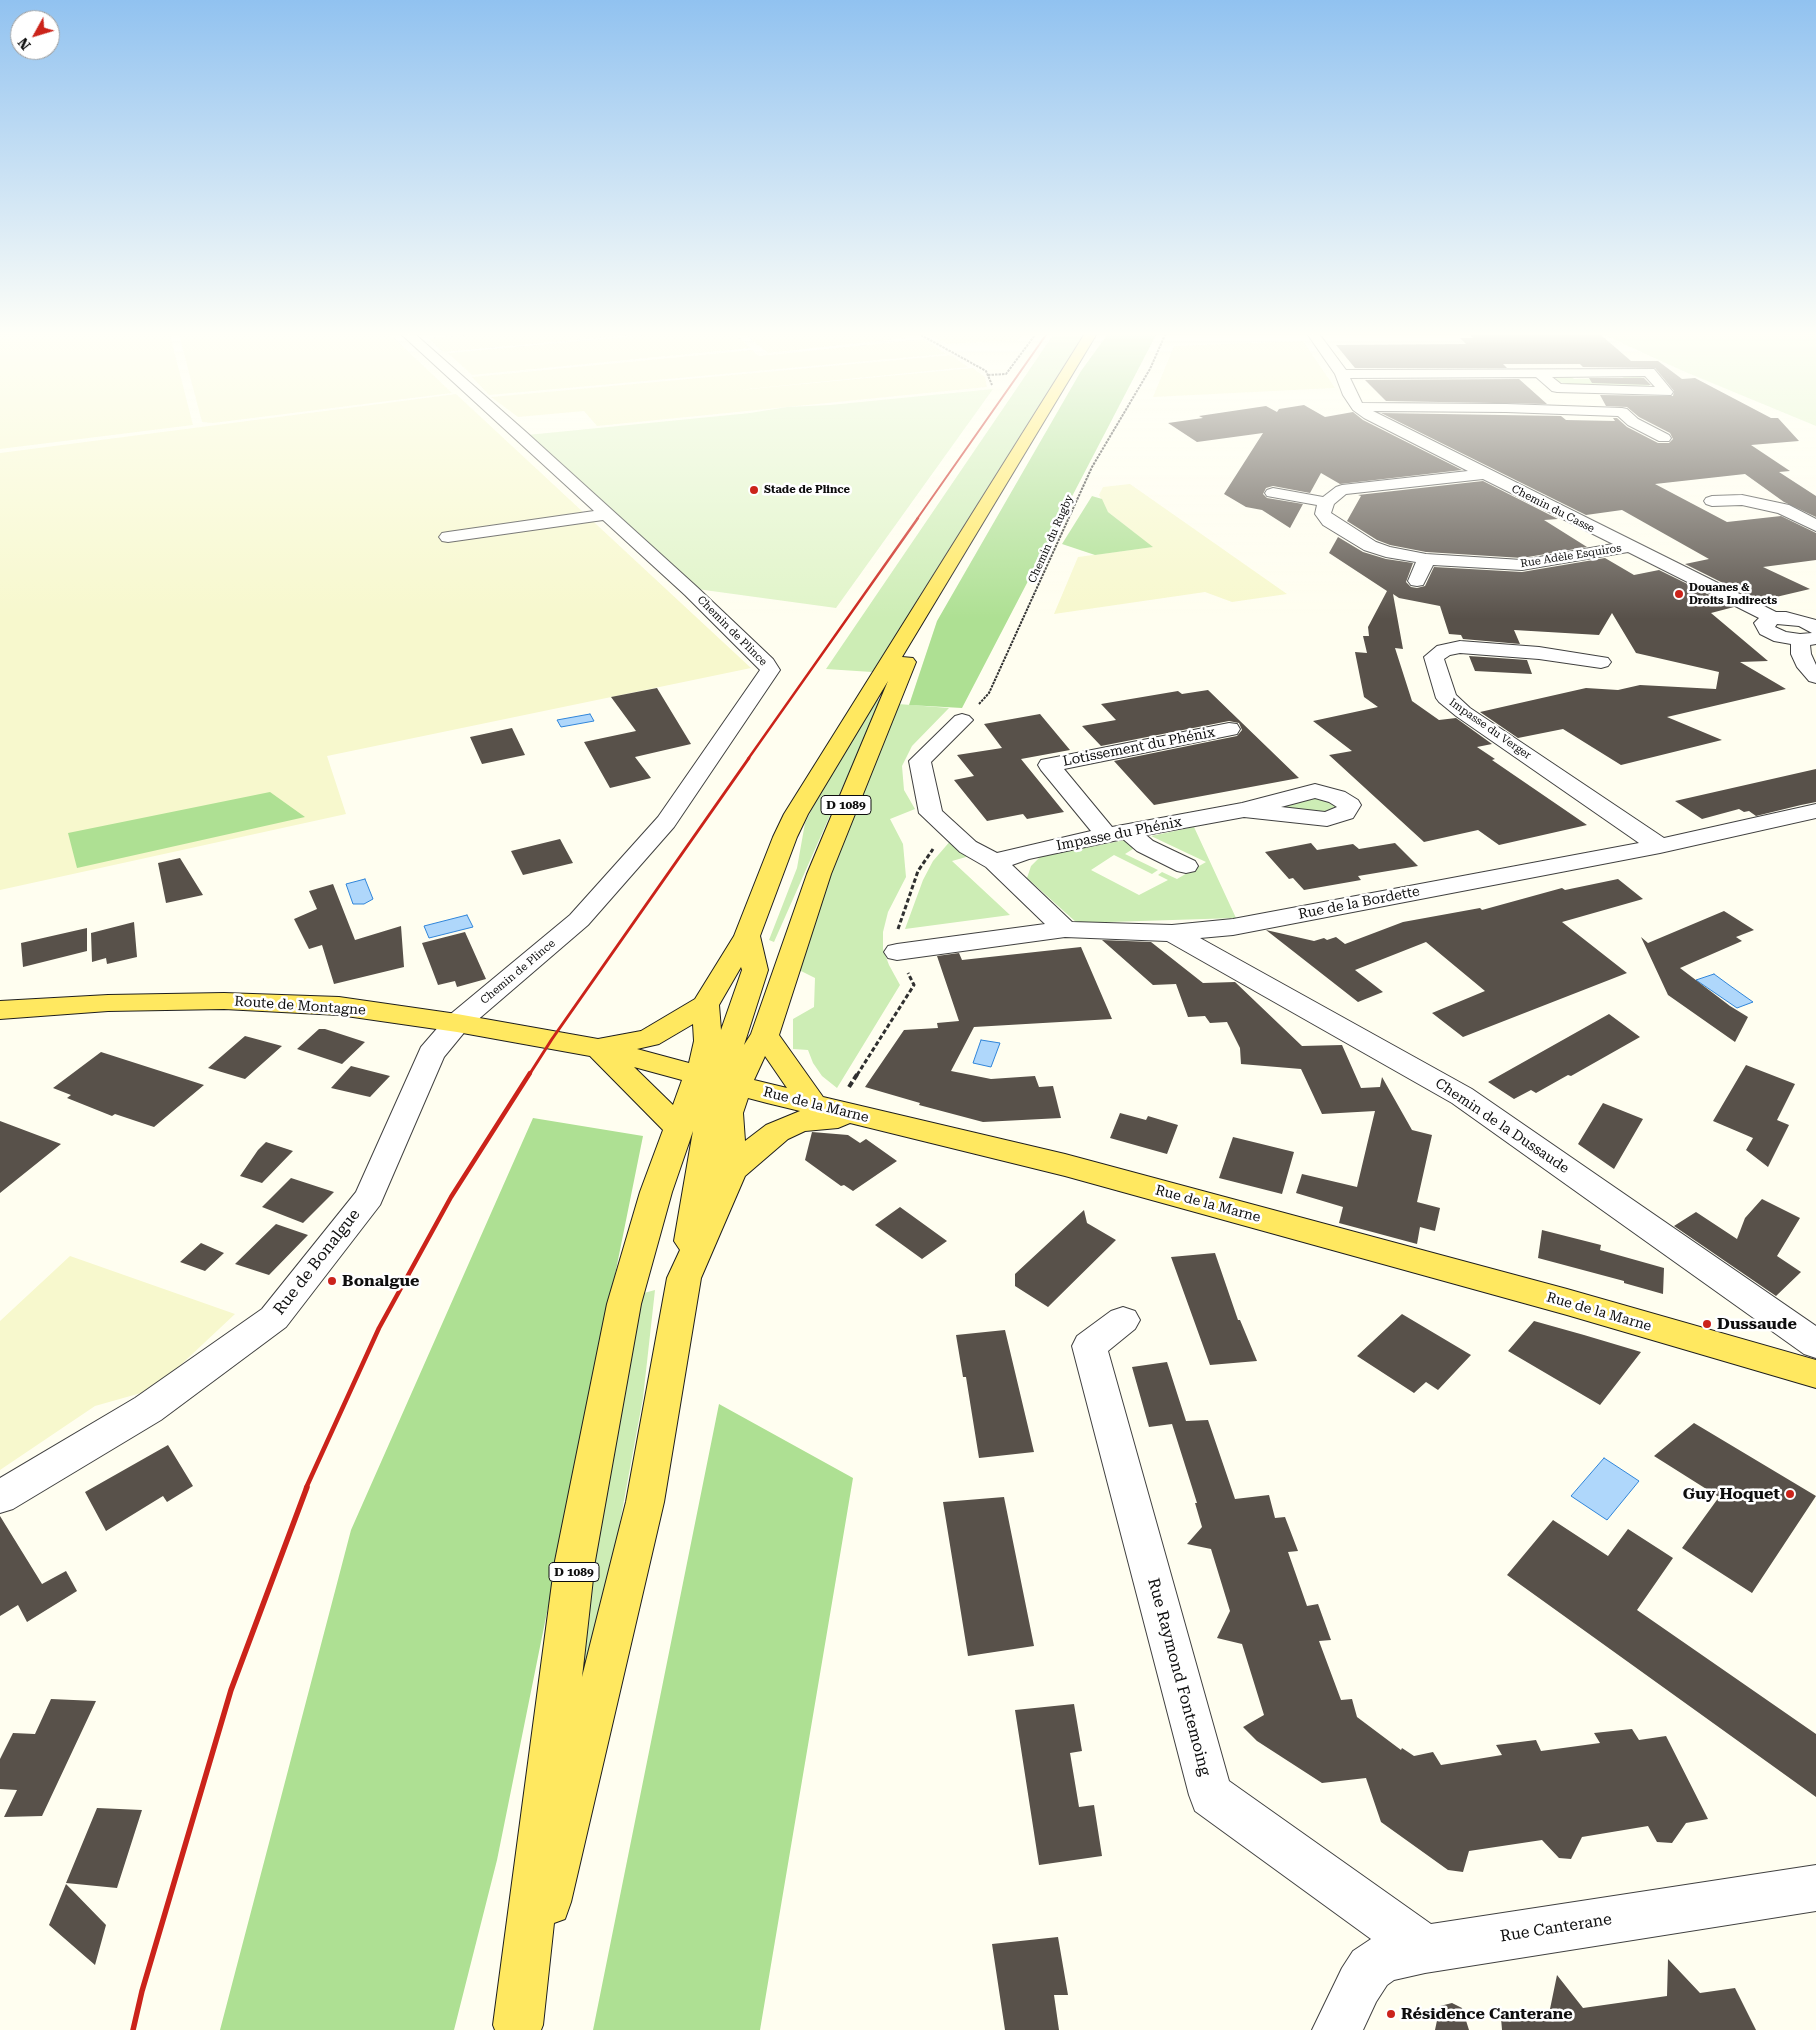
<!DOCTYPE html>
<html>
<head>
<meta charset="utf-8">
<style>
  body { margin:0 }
  #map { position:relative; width:1816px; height:2030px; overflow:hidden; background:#fffef0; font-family:"Roboto Serif",serif }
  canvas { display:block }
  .north { position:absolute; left:10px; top:10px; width:50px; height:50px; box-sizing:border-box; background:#fff; border:1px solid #9f9f9f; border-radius:50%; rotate:231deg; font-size:14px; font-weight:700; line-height:20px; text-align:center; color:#0e0e0e }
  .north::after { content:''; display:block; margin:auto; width:18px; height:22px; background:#cb231a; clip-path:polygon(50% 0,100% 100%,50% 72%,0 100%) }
</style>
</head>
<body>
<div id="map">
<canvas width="1816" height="2030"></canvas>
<div class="north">N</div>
</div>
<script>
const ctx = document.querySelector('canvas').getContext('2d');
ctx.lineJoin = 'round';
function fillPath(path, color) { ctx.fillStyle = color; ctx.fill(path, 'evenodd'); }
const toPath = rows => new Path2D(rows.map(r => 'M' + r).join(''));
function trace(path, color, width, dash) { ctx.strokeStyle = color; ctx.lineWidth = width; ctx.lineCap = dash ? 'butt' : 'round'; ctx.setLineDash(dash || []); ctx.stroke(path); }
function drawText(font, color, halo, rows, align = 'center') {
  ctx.font = font + ' "Roboto Serif",serif'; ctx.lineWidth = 5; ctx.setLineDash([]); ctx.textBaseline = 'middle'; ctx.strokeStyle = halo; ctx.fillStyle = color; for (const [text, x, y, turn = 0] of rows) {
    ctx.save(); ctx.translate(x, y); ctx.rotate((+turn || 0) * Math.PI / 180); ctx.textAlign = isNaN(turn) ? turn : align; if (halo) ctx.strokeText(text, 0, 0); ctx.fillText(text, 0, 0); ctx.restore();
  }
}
fillPath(toPath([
  [0,335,170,335,193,425,0,449],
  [179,335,391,335,452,393,213,423,202,422],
  [468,335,632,335,443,352,428,338],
  [646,335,736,335,751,348,472,375,448,353],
  [746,335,901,335,906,338,768,353],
  [929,335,1023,335,1018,340,947,344],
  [924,339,946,354,489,395,472,377,752,350,759,356],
  [1303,341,1335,388,1153,397,1174,346],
  [951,355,968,367,728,391,973,368,985,377,987,387,597,426,584,411,518,417,491,397],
  [456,394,751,668,327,756,346,814,0,890,0,453],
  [1130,484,1287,594,1232,602,1205,592,1054,614,1078,557,1152,547,1108,512,1099,495,1103,487],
  [70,1256,235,1314,155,1389,95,1406,0,1470,0,1321]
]), '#f7f8cd');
fillPath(toPath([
  [1053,335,1083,335,872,672,826,669],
  [1560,375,1569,375,1574,379,1624,378,1620,375,1632,375,1641,377,1649,384,1649,387,1574,386,1556,381,1556,378],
  [874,699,881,700,774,942,769,940,797,868,805,823,828,777],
  [898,704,949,708,912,746,902,766,904,790,915,809,890,819,903,844,906,877,888,912,883,932,883,949,889,965,900,985,837,1088,822,1076,813,1063,808,1050,793,1049,793,1019,814,1007,815,978,797,969,846,828],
  [1319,797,1340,805,1336,809,1330,812,1285,810,1281,806],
  [1194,827,1236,918,1077,923,1027,878,1031,866,1040,857,1125,840,1136,847,1125,854,1158,870,1152,874,1114,855,1091,870,1139,895,1168,880,1158,875,1162,872,1177,879,1206,862,1151,836],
  [952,839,973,855,952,861,1010,915,905,929,923,880,933,861],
  [655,1290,643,1398,584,1716,567,1747,584,1574,644,1293]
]), '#cdedb5');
fillPath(toPath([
  [1107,335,1156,335,962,708,909,705,937,621,1081,371],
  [1092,496,1102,499,1108,512,1153,547,1095,555,1062,544],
  [270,792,305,817,77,868,68,833],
  [533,1118,643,1136,497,1860,454,2030,220,2030,351,1530],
  [719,1404,853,1478,760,2030,593,2030]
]), '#aee093');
fillPath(toPath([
  [1604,335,1816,335,1816,426,1683,371],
  [993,389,836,608,697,589,527,435,750,413,787,407,830,405]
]), '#e0f4c8');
const water = toPath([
  [590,714,594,721,561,727,557,720,590,714],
  [365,879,373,899,364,904,353,904,346,884,365,879],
  [467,915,473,927,429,938,424,926,467,915],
  [1714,974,1729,985,1753,1002,1737,1008,1696,980,1714,974],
  [981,1040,1000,1043,991,1067,973,1063,981,1040],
  [1604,1458,1639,1481,1607,1520,1571,1496,1604,1458]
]);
fillPath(water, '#afd7fb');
trace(water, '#3085d9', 1);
fillPath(toPath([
  [1470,335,1601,335,1631,361,1658,361,1682,379,1695,378,1771,418,1778,418,1799,441,1751,445,1790,471,1779,472,1816,496,1816,517,1784,502,1745,474,1655,484,1727,522,1781,516,1816,533,1816,560,1763,567,1810,589,1759,601,1685,564,1709,559,1622,510,1586,515,1381,413,1561,416,1566,420,1615,421,1613,418,1617,418,1627,427,1658,443,1669,443,1673,439,1670,433,1639,417,1627,407,1606,406,1600,395,1673,396,1674,391,1655,368,1583,367,1580,364,1503,364,1507,368,1355,368,1336,345,1466,344,1460,338,1473,338],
  [1589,378,1644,378,1651,385,1592,383],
  [1519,379,1547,404,1386,401,1365,380],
  [1304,405,1325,417,1353,412,1363,420,1462,470,1340,484,1321,473,1310,493,1273,486,1266,488,1263,494,1267,498,1303,504,1290,528,1262,510,1246,507,1224,494,1263,433,1197,442,1168,423,1203,418,1199,416,1266,406,1277,412,1279,409],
  [1483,481,1558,519,1544,520,1587,547,1522,558,1426,552,1390,545,1377,540,1347,521,1361,496,1358,495],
  [1338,537,1363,552,1386,559,1413,563,1406,582,1411,587,1417,588,1425,586,1434,567,1522,572,1605,558,1634,575,1659,570,1734,607,1711,613,1768,661,1740,662,1786,689,1667,717,1722,740,1621,765,1563,729,1518,738,1480,712,1586,688,1618,690,1640,685,1716,689,1719,672,1636,653,1612,613,1599,635,1514,630,1520,644,1463,639,1461,635,1449,634,1440,606,1399,598,1393,594,1403,649,1395,648,1412,701,1439,720,1456,718,1492,744,1477,747,1495,759,1492,760,1587,825,1499,845,1478,830,1424,842,1329,755,1352,751,1313,721,1378,707,1364,697,1355,652,1367,653,1363,636,1369,636,1368,627,1387,591,1329,553],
  [1469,656,1527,660,1532,674,1475,671],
  [657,688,691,744,635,757,651,778,610,788,584,742,636,731,611,697],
  [1208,690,1299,778,1154,805,1114,761,1237,736,1242,730,1239,723,1229,721,1101,746,1082,726,1116,720,1101,704,1178,691,1182,694],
  [1040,714,1070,750,1021,759,1064,812,1027,819,1023,814,987,821,954,780,974,776,957,755,1002,748,984,724],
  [512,728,525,755,482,764,470,737],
  [1816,769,1816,802,1801,805,1756,816,1749,811,1744,812,1739,809,1702,819,1675,801],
  [560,839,573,863,523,875,511,851],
  [1311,843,1317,850,1353,844,1359,849,1395,843,1418,866,1358,876,1361,880,1304,890,1293,878,1289,879,1265,852],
  [180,858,203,895,166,903,158,863],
  [1618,879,1643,899,1562,922,1627,973,1463,1037,1432,1013,1485,991,1426,942,1355,970,1383,992,1358,1002,1266,930,1314,941,1324,938,1327,940,1336,937,1345,944,1403,922,1480,908,1482,910,1562,888,1565,890],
  [333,884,355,940,401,926,404,967,334,984,322,945,309,949,294,919,317,909,309,891],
  [1724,911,1754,930,1736,937,1742,941,1680,968,1730,1006,1748,1017,1735,1042,1668,995,1641,937,1648,943],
  [134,922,137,957,107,964,106,958,92,962,91,933],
  [87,928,87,951,23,967,21,943],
  [465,932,486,979,457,987,455,981,438,985,422,943],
  [1102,940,1151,942,1203,983,1235,982,1302,1046,1342,1045,1361,1088,1380,1087,1382,1077,1412,1130,1432,1135,1417,1202,1440,1208,1435,1231,1420,1227,1417,1244,1339,1223,1343,1207,1296,1193,1302,1174,1357,1187,1375,1111,1322,1114,1301,1069,1241,1064,1240,1048,1227,1022,1210,1023,1205,1016,1188,1017,1176,984,1153,985],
  [1081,947,1112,1019,974,1027,951,1071,991,1079,1035,1076,1039,1087,1053,1086,1061,1118,983,1122,919,1105,920,1103,865,1087,904,1030,938,1028,937,1023,959,1021,937,956,959,953,962,960],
  [1609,1014,1640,1037,1571,1076,1568,1075,1536,1093,1531,1090,1514,1099,1488,1082],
  [319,1029,325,1029,365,1042,342,1064,297,1049],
  [245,1036,282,1046,245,1079,208,1068],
  [101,1052,204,1085,154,1127,115,1114,112,1116,67,1098,71,1095,53,1088],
  [1746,1065,1795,1084,1777,1120,1789,1125,1768,1167,1746,1150,1753,1138,1713,1121],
  [351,1066,390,1076,370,1097,331,1088],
  [1603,1103,1643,1119,1614,1169,1578,1144],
  [1120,1113,1146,1120,1148,1116,1178,1125,1167,1154,1110,1138],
  [0,1121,61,1144,0,1193],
  [812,1132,848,1135,860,1143,866,1139,897,1161,853,1191,844,1185,841,1186,805,1160],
  [1233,1137,1294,1152,1282,1194,1219,1178],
  [266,1142,293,1151,262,1183,240,1176,258,1150],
  [291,1178,334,1192,303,1223,262,1207],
  [1762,1199,1800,1218,1777,1256,1801,1272,1776,1296,1674,1226,1696,1212,1737,1239,1745,1218],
  [900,1207,947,1241,922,1259,875,1225],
  [1084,1210,1087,1223,1116,1240,1048,1307,1015,1286,1015,1274],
  [276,1224,308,1235,269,1275,235,1264],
  [1542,1230,1601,1245,1600,1250,1664,1268,1663,1294,1624,1283,1624,1281,1538,1258],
  [201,1243,224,1253,205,1271,180,1262],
  [1215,1253,1238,1320,1240,1320,1257,1361,1210,1365,1171,1257],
  [1402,1314,1471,1355,1438,1390,1426,1382,1414,1393,1357,1356],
  [1534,1321,1584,1335,1641,1352,1600,1405,1508,1351],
  [1005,1330,1034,1452,979,1458,966,1377,963,1377,956,1335],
  [1167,1362,1186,1421,1208,1420,1235,1499,1269,1495,1275,1518,1285,1517,1298,1551,1288,1552,1307,1606,1318,1604,1331,1640,1319,1641,1341,1700,1352,1699,1357,1717,1401,1750,1402,1748,1414,1756,1433,1752,1441,1765,1502,1755,1496,1745,1536,1740,1541,1751,1600,1743,1594,1733,1632,1729,1639,1740,1666,1736,1708,1819,1686,1823,1672,1843,1657,1842,1648,1826,1582,1837,1571,1859,1559,1858,1542,1840,1469,1851,1463,1872,1448,1870,1381,1822,1366,1778,1322,1783,1257,1741,1243,1727,1264,1715,1242,1644,1217,1638,1230,1611,1211,1549,1187,1544,1202,1527,1195,1503,1197,1503,1172,1424,1149,1427,1132,1367],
  [1694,1423,1816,1496,1752,1593,1682,1548,1719,1497,1654,1456],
  [168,1445,193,1486,167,1502,163,1496,106,1531,85,1492],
  [1004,1497,1034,1646,968,1656,943,1502],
  [0,1516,42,1584,66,1571,77,1591,27,1622,18,1605,0,1616],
  [1553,1520,1608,1556,1628,1529,1673,1558,1637,1610,1816,1734,1816,1797,1507,1575],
  [51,1699,96,1701,42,1816,4,1817,17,1790,0,1789,0,1759,13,1733,35,1734],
  [1074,1704,1082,1751,1070,1753,1079,1807,1094,1805,1102,1856,1039,1865,1015,1710],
  [97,1808,142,1810,117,1888,66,1883],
  [66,1884,106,1925,95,1965,49,1925],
  [1058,1937,1068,1995,1054,1995,1059,2030,1005,2030,992,1944],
  [1668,1959,1700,1993,1735,1988,1756,2030,1502,2030,1501,2018,1550,2009,1557,1975,1583,2008,1667,1996],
  [1452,2003,1462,2008,1469,2030,1435,2030,1440,2006]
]), '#58514a');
const minor = toPath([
  [402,335,416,335,526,432,697,587,773,659,780,670,674,827,588,925,467,1029,444,1057,380,1205,286,1327,161,1420,13,1509,0,1513,0,1478,135,1398,262,1309,356,1192,421,1047,447,1017,570,915,658,817,760,670,685,595,603,520,448,542,442,541,439,537,442,533,448,532,594,511,402,335],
  [1308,335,1320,335,1346,370,1654,369,1673,392,1671,395,1557,392,1552,391,1536,377,1350,378,1362,403,1506,404,1622,408,1627,409,1638,419,1669,435,1671,438,1669,441,1659,441,1628,425,1618,416,1506,412,1373,411,1776,612,1786,612,1816,620,1816,644,1810,645,1811,654,1816,665,1816,683,1809,681,1797,667,1791,654,1791,644,1774,641,1760,634,1754,623,1759,618,1628,552,1522,570,1433,565,1423,585,1417,586,1411,585,1408,581,1416,562,1386,557,1364,550,1323,525,1315,514,1317,505,1267,496,1265,493,1267,490,1273,488,1323,497,1336,487,1342,485,1468,471,1364,418,1353,410,1343,395,1335,374,1308,335],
  [1645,376,1655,387,1561,384,1552,377,1645,376],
  [1483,479,1613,544,1522,560,1426,554,1390,547,1376,542,1331,513,1334,504,1346,494,1483,479],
  [1777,624,1799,626,1812,633,1800,634,1786,632,1775,627,1777,624],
  [1742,495,1789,505,1816,519,1816,531,1778,513,1742,505,1712,506,1706,504,1704,501,1706,498,1712,496,1742,495],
  [1460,641,1539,647,1608,658,1611,662,1608,666,1601,668,1539,659,1460,653,1450,655,1444,659,1456,695,1470,708,1664,838,1816,804,1816,818,1660,853,1233,935,1200,938,1472,1089,1816,1326,1816,1358,1804,1354,1452,1103,1167,941,1065,937,897,960,888,958,884,952,888,946,897,944,1045,924,986,867,960,852,919,813,909,761,955,716,962,714,969,716,973,720,931,762,942,811,976,842,997,853,1091,831,1041,770,1038,765,1041,760,1229,723,1237,724,1240,729,1237,734,1064,769,1112,827,1242,803,1315,784,1345,792,1358,800,1361,805,1353,818,1327,826,1244,817,1146,835,1153,841,1195,861,1198,866,1195,871,1186,873,1177,871,1137,851,1123,839,1029,859,1012,865,1072,922,1172,925,1233,919,1639,843,1456,716,1439,702,1436,698,1424,657,1437,646,1460,641],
  [1315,798,1329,802,1337,807,1325,812,1281,807,1315,798],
  [1123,1307,1135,1311,1140,1320,1135,1329,1108,1351,1229,1781,1431,1924,1816,1865,1816,1911,1425,1973,1394,1980,1387,1985,1376,2002,1363,2030,1312,2030,1342,1968,1353,1951,1371,1939,1195,1811,1189,1795,1072,1346,1077,1336,1111,1311,1123,1307]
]);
const major = toPath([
  [1084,335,1096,335,902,657,913,658,916,662,831,874,779,1035,823,1097,1065,1154,1567,1289,1816,1360,1816,1388,1567,1315,1065,1176,850,1123,838,1128,805,1131,788,1139,745,1176,701,1278,664,1502,571,1902,565,1919,554,1923,543,2025,541,2030,495,2030,493,2025,555,1561,607,1304,640,1192,663,1130,590,1056,457,1032,339,1015,224,1009,108,1011,0,1019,0,1001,108,995,224,993,339,997,457,1014,598,1039,641,1031,695,999,734,936,773,837,784,814,1084,335],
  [888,681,807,874,751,1034,744,1045,768,970,760,936,797,837,808,814,888,681],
  [741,967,742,970,721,1030,719,1005,741,967],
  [693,1024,694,1041,689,1063,637,1049,659,1044,693,1024],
  [765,1056,787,1088,754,1080,765,1056],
  [634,1067,682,1080,673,1105,634,1067],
  [748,1098,767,1103,800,1111,766,1125,745,1141,743,1113,748,1098],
  [693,1131,674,1241,680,1250,667,1278,626,1502,582,1677,595,1561,641,1304,672,1192,693,1131]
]);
trace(minor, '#414141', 2);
trace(major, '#1f1f1f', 2);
trace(toPath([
  [921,335,986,371,992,385],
  [988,375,1006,374,1035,335],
  [979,704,989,693,1092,467,1150,369,1165,335]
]), '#303030', 2, [2.5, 1]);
trace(toPath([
  [898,929,918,871,933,849],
  [857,1075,914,985,908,973]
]), '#303030', 3, [4.5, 2.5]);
trace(toPath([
  [849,1087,858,1073]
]), '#303030', 4, [6, 3]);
fillPath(minor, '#fff');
fillPath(major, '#ffe860');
trace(toPath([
  [917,519,1046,335]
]), '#cb231a', 2);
trace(toPath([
  [748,759,918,518]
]), '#cb231a', 2.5);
trace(toPath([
  [529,1075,552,1039,749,758]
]), '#cb231a', 3);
trace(toPath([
  [306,1488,379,1328,451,1197,530,1073]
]), '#cb231a', 4.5);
trace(toPath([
  [133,2030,142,1991,231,1690,307,1487]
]), '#cb231a', 5.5);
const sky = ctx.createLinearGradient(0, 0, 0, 619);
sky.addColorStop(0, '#91c2f0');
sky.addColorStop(0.54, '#fffff8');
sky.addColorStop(1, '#fffff800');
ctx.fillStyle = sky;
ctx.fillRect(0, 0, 1816, 619);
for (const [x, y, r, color] of [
  [754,490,5,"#cb231a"],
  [1679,594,5,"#cb231a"],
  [332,1281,5,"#cb231a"],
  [1707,1324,5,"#cb231a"],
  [1790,1494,5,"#cb231a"],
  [1391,2014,5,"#cb231a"]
]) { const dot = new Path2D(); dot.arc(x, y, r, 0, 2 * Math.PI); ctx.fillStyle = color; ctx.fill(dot); trace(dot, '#fff', 2); }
drawText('bold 11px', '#0e0e0e', '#fff', [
  ["Stade de Plince",764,490],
  ["Douanes &",1689,588],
  ["Droits Indirects",1689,601]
], 'left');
drawText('11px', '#0e0e0e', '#fff', [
  ["Chemin du Casse",1553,509,27],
  ["Chemin du Rugby",1051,539,-66],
  ["Rue Adèle Esquiros",1571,556,-9],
  ["Chemin de Plince",732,631,45],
  ["Impasse du Verger",1490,729,35],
  ["Chemin de Plince",518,972,-40]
]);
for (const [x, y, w] of [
  [846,805,50],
  [574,1572,50]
]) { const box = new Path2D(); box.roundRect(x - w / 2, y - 9.5, w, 19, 4); ctx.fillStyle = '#fff'; ctx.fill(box); trace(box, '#0e0e0e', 1); }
drawText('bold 12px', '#0e0e0e', null, [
  ["D 1089",846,805],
  ["D 1089",574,1572]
]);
drawText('14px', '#0e0e0e', '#fff', [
  ["Lotissement du Phénix",1139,747,-11],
  ["Impasse du Phénix",1119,834,-11],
  ["Rue de la Bordette",1359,903,-11],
  ["Route de Montagne",300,1006,4],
  ["Rue de la Marne",816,1105,14],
  ["Chemin de la Dussaude",1502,1126,34],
  ["Rue de la Marne",1208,1204,15],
  ["Rue de la Marne",1599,1312,16]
]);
drawText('16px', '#0e0e0e', '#fff', [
  ["Rue de Bonalgue",317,1262,-52],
  ["Rue Raymond Fontemoing",1179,1677,75],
  ["Rue Canterane",1556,1928,-9]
]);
drawText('bold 16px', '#0e0e0e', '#fff', [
  ["Bonalgue",342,1281],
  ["Dussaude",1717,1324],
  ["Guy Hoquet",1780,1494,"right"],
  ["Résidence Canterane",1401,2014]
], 'left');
</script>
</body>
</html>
